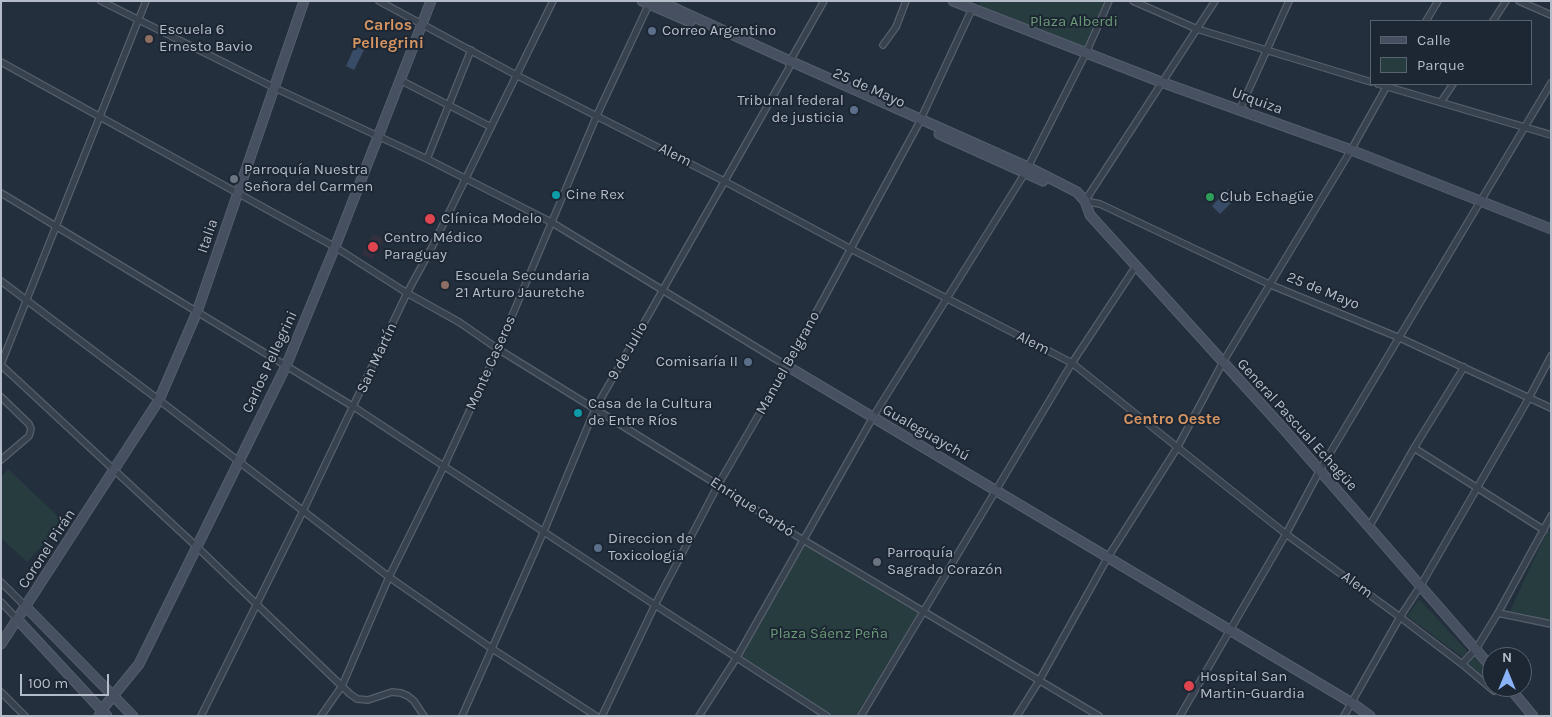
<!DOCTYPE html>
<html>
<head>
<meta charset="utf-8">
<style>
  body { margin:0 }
  #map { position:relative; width:1552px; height:717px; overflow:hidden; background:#242f3e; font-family:Karla,sans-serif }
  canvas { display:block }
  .frame { position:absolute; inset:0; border:2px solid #b4bcc9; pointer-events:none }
  .legend { position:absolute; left:1370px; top:20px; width:162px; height:65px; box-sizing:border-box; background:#1d2633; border:1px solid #59626f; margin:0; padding:6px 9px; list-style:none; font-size:15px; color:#b4bcc9 }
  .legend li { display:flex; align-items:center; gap:10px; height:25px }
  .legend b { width:25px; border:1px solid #59626f }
  .north { position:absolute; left:1482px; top:647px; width:50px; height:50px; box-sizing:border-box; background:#1d2633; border:1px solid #59626f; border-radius:50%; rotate:0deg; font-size:14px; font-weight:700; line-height:20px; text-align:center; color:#b4bcc9 }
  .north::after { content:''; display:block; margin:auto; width:18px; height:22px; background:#8ab4f8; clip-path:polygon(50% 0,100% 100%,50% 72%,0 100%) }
  .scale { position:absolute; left:20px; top:674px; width:89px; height:22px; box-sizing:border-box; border:2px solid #b4bcc9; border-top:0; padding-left:6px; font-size:15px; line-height:18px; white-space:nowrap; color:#b4bcc9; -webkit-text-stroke:4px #1d2633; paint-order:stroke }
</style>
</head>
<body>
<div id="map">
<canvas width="1552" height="717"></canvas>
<div class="frame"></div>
<ul class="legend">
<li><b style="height:6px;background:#465061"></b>Calle</li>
<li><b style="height:14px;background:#263c3f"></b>Parque</li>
</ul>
<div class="north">N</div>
<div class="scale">100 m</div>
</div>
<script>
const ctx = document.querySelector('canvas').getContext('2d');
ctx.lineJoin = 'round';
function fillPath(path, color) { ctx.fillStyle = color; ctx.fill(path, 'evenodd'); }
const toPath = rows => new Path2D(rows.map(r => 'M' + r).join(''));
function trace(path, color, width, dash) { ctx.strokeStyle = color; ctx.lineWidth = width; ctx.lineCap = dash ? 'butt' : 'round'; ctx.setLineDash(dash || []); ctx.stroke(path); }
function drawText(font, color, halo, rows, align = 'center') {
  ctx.font = font + ' Karla,sans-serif'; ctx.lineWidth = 4; ctx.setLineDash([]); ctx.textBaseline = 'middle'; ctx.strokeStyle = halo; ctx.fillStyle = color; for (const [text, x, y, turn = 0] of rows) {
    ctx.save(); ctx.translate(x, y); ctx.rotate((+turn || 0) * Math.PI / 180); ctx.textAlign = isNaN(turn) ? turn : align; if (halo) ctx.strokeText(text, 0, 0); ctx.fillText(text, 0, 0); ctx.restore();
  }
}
fillPath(toPath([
  [373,234,384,239,372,260,362,254]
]), '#32303f');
fillPath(toPath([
  [981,1,1105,1,1085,47,978,8],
  [8,469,64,522,27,562,1,538,1,477],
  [1547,531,1551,531,1551,620,1510,611],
  [807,540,920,612,858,716,831,716,739,657],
  [1419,599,1468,652,1462,657,1407,616],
  [1473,655,1492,677,1492,682,1489,686,1466,667]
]), '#263c3f');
fillPath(toPath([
  [355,46,364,50,354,70,346,66],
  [1228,189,1236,198,1220,214,1212,206]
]), '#394c67');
const street = toPath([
  [101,1,275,88,427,159,551,222,787,366],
  [379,1,516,75,724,181,851,249,1072,363,1286,534,1400,617,1462,664,1494,691,1497,687],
  [1133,1,1197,29,1371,82],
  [1215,1,1085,201,1100,204,1271,285,1400,338,1551,408],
  [1519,1,1551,15],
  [1426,21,1438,1],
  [1493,21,1506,1],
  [883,45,896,27,906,1],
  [1,62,335,247,407,293,459,322,498,349,718,485,795,535,1099,716],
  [400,80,491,127],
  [1378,84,1551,135],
  [1441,102,1453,84],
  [1240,109,1289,1],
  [427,159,471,50],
  [1,193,354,407,655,605,827,716],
  [1,281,159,400,389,577,491,648,596,716],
  [1,364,146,1],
  [1,365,196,546,350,694,357,699,368,700,392,692,401,693,408,696,414,701,424,716],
  [1,397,29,424,31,429,29,436,1,460],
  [1414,448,1544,530],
  [1369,527,1414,448,1464,367],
  [1,582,26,607],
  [1,602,17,619],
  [1498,613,1551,624],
  [1462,664,1476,649,1498,613,1551,516],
  [1,692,25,716],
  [201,716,303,511,407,293,431,249,553,1],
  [321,716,342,686,389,577,444,466,498,349,597,115,649,4],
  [462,716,544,531,595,409,789,68,790,61,824,1],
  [602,716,655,605,718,485,787,366,918,125,972,9],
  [699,716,737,657,876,412,1025,173,1086,53,1109,1],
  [861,716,1072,363,1136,266],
  [1017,716,1039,681,1108,557,1177,448,1223,362,1351,150,1388,84],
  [1180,716,1286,534,1320,470,1551,83],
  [1344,716,1400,617,1421,585,1529,398,1551,356]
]);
const secondary = toPath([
  [642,1,690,22],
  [659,1,790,61,1028,167,1077,192,1085,201,1090,215,1282,427,1492,668],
  [953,1,1161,82,1351,150,1551,229],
  [939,134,1043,181],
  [787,366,1352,703,1370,716],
  [26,607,133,716],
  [17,619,107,716],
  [1,644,159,400,197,312,304,1],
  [1509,687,1533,716],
  [99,716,104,707,139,664,286,366,335,247,431,1]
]);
trace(street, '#565f6c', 8);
trace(secondary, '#565f6c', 11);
trace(street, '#38414e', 5.5);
trace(secondary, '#465061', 9);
trace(toPath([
  [354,715,354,716]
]), '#5a6575', 2, [5, 5]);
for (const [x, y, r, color] of [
  [652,31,5,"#5c6f8a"],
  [149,39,5,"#8d6e63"],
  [854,110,5,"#5c6f8a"],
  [234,179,5,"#6b7280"],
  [556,195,5,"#0f9aa8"],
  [1210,197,5,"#2e9e5b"],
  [430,219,6,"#e0444e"],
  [373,247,6,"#e0444e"],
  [445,285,5,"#8d6e63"],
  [748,362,5,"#5c6f8a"],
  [578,413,5,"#0f9aa8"],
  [598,548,5,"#5c6f8a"],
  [877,562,5,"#6b7280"],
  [1189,686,6,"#e0444e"]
]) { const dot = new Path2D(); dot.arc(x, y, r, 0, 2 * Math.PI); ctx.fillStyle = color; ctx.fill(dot); trace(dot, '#1d2633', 2); }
drawText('15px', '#6b9a76', '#1d2633', [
  ["Plaza Alberdi",1074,22],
  ["Plaza Sáenz Peña",829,634]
]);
drawText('15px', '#b4bcc9', '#1d2633', [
  ["Escuela 6",159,30],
  ["Ernesto Bavio",159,47],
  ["Correo Argentino",662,31],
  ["Tribunal federal",844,101,"right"],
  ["de justicia",844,118,"right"],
  ["Parroquía Nuestra",244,170],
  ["Señora del Carmen",244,187],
  ["Cine Rex",566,195],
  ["Club Echagüe",1220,197],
  ["Clínica Modelo",441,219],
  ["Centro Médico",384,238],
  ["Paraguay",384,255],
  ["Escuela Secundaria",455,276],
  ["21 Arturo Jauretche",455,293],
  ["Comisaría II",738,362,"right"],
  ["Casa de la Cultura",588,404],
  ["de Entre Ríos",588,421],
  ["Direccion de",608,539],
  ["Toxicologia",608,556],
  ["Parroquía",887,553],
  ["Sagrado Corazón",887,570],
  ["Hospital San",1200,677],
  ["Martin-Guardia",1200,694]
], 'left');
drawText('15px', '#b4bcc9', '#1d2633', [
  ["25 de Mayo",869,88,24],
  ["Urquiza",1257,101,20],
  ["Alem",675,155,27],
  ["Italia",208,236,-71],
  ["25 de Mayo",1323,291,22],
  ["Alem",1033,343,27],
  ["9 de Julio",628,351,-60],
  ["San Martín",377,358,-65],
  ["Carlos Pellegrini",270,362,-65],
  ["Monte Caseros",491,363,-66],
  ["Manuel Belgrano",788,363,-61],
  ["General Pascual Echagüe",1297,425,48],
  ["Gualeguaychú",926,433,30],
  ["Enrique Carbó",752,507,33],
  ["Coronel Pirán",47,549,-57],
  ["Alem",1357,585,36]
]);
drawText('bold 16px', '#d59563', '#1d2633', [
  ["Carlos",388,25],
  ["Pellegrini",388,43],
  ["Centro Oeste",1172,419]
]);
</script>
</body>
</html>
